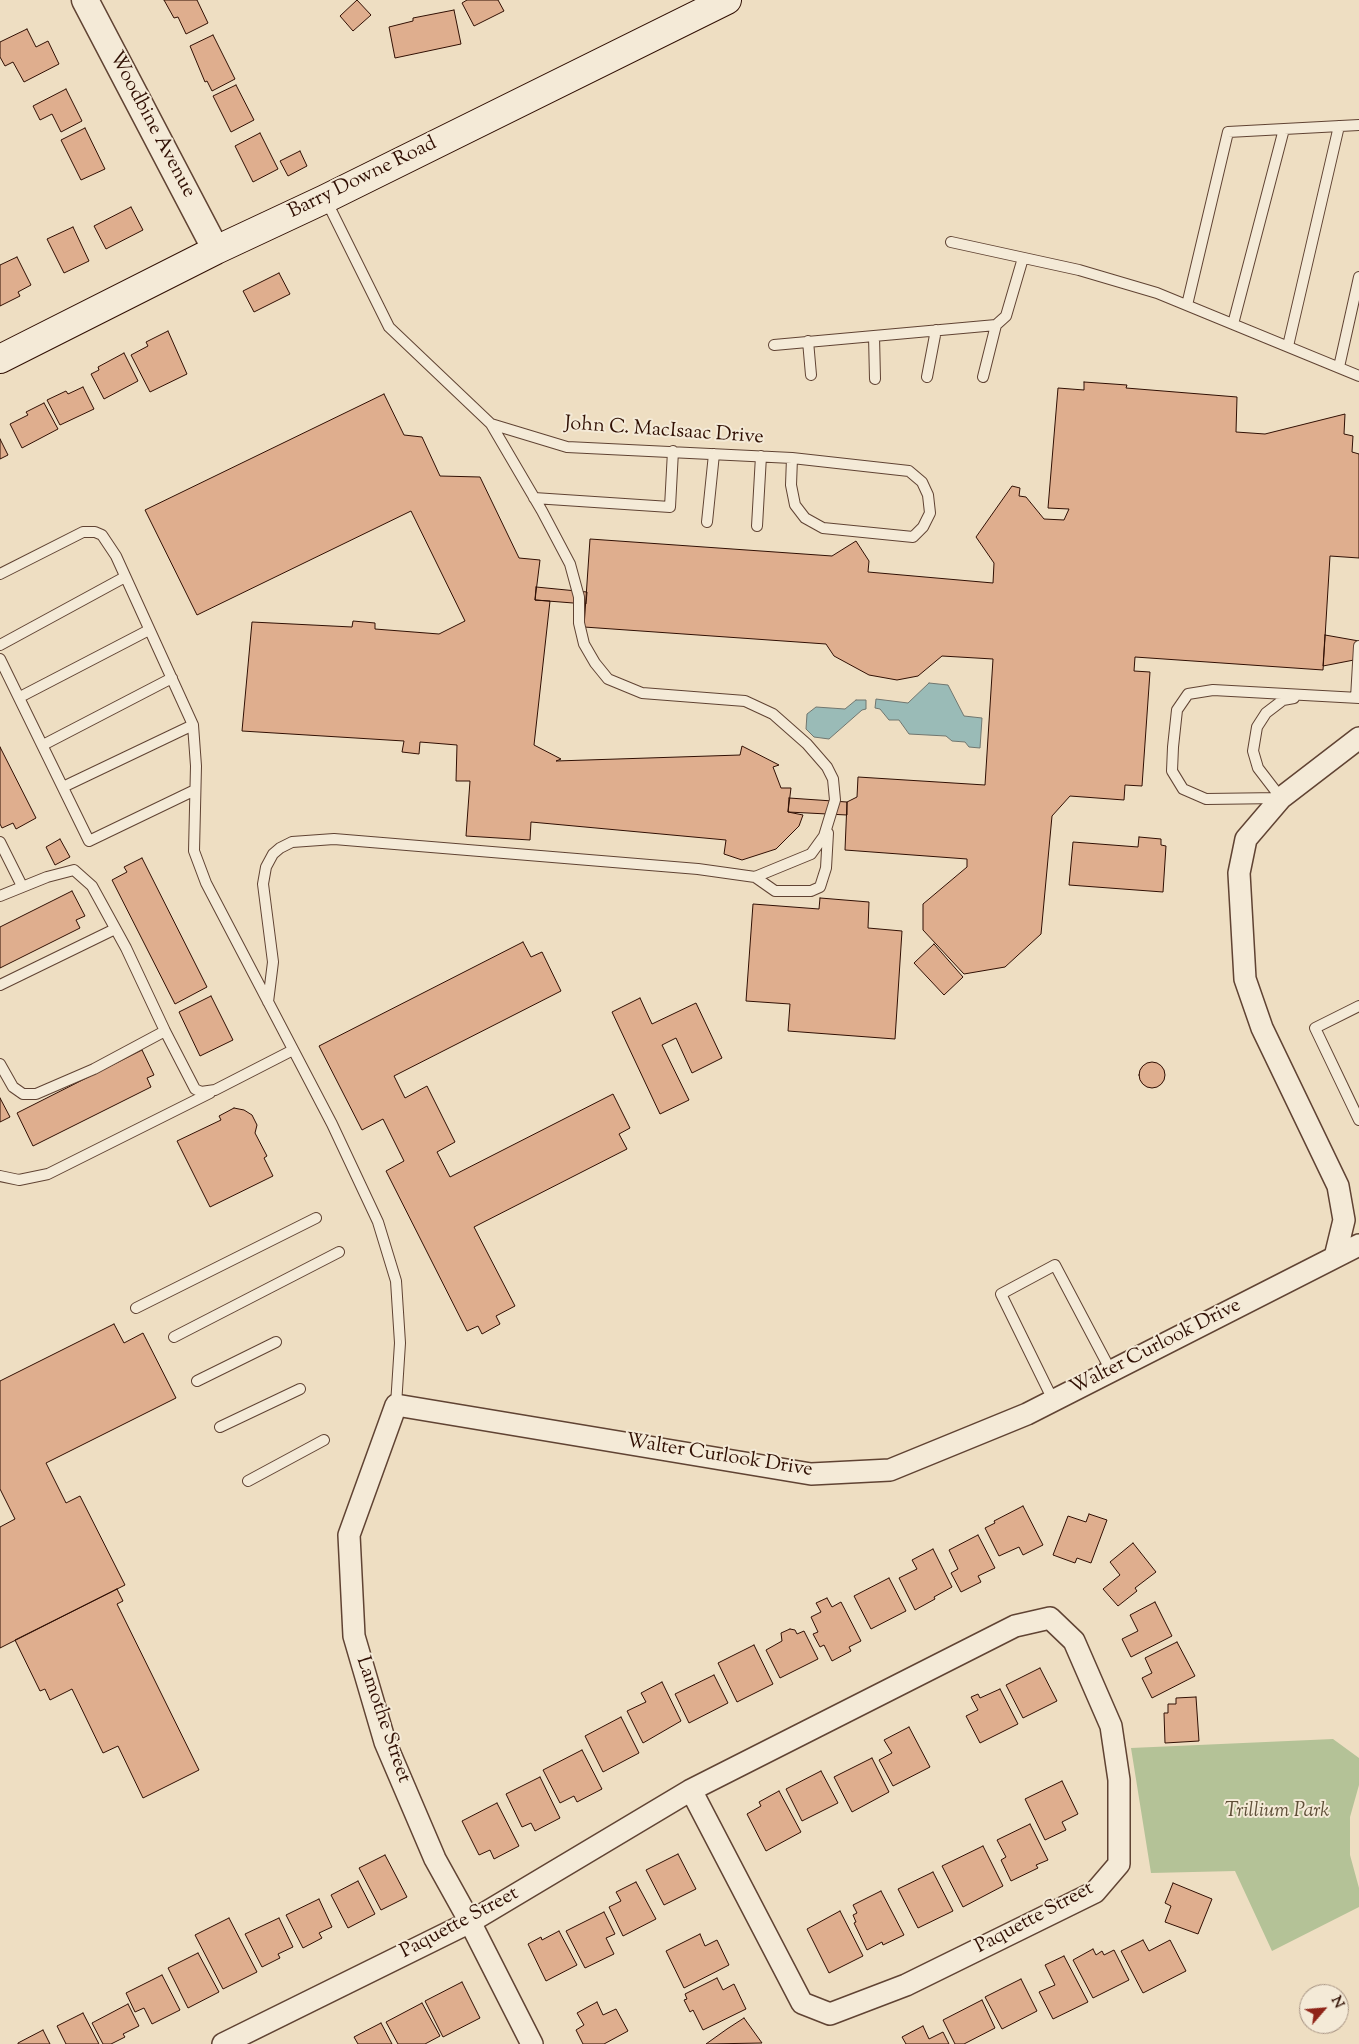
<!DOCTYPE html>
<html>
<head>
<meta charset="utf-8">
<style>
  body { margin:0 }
  #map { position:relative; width:1359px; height:2044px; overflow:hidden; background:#eedec2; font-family:"Sorts Mill Goudy",serif }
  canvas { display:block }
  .north { position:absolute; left:1299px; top:1984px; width:50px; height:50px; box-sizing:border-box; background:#f4ead7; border:1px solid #a69282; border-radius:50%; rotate:63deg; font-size:14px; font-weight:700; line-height:20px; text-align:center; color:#300f03 }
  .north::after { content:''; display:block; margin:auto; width:18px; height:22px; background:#8f2418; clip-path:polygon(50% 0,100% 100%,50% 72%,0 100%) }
</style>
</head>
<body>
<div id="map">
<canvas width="1359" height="2044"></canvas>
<div class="north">N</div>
</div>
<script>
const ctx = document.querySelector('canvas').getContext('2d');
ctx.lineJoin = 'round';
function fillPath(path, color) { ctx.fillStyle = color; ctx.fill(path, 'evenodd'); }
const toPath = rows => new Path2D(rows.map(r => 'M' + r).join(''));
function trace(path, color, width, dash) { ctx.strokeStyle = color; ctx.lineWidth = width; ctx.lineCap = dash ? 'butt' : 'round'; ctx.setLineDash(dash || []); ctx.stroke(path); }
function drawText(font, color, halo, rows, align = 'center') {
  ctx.font = font + ' "Sorts Mill Goudy",serif'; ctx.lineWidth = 4; ctx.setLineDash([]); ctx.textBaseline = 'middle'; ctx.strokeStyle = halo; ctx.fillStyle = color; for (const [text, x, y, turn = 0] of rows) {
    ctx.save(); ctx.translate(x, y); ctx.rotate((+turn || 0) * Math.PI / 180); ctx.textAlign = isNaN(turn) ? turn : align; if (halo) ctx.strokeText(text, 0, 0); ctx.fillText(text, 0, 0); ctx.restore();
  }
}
fillPath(toPath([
  [1333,1739,1359,1758,1359,1785,1350,1817,1350,1855,1359,1888,1359,1907,1272,1951,1235,1871,1151,1873,1131,1748]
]), '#b4c297');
const water = toPath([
  [929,683,948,685,964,716,982,718,980,748,969,747,965,742,952,741,946,736,909,734,899,720,889,720,880,709,875,708,876,699,908,703,929,683],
  [856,700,866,700,866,709,862,710,829,739,814,737,806,729,807,714,816,707,845,709,856,700]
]);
fillPath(water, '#9abbb7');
trace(water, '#70766f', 1);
const building = toPath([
  [164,0,197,0,208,23,186,34,178,17,174,18,164,0],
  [357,0,371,15,353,31,340,16,357,0],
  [467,0,498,0,504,11,474,26,462,3,467,0],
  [454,10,461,44,395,58,389,27,413,21,413,18,454,10],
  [27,29,36,47,48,41,59,64,24,82,13,62,5,66,0,57,0,42,27,29],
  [213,35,235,79,212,91,207,81,205,82,190,46,213,35],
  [236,85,254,120,231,132,213,96,236,85],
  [66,89,82,121,61,132,52,114,40,120,33,106,66,89],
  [85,128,105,169,81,180,61,140,85,128],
  [260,133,278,169,253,182,235,146,260,133],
  [300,151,307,166,288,176,280,161,300,151],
  [131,207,143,230,106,249,94,226,131,207],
  [73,227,89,261,64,273,47,239,73,227],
  [17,257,31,285,18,292,20,296,0,306,0,265,17,257],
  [279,273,290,294,254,312,243,291,279,273],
  [168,331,187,374,150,392,131,355,148,346,146,342,168,331],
  [124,353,138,381,104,399,91,374,99,370,98,367,124,353],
  [1084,382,1127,385,1126,388,1237,397,1236,432,1265,434,1345,414,1344,434,1353,436,1352,452,1359,454,1359,558,1330,556,1323,670,1135,657,1134,671,1150,672,1142,786,1125,785,1124,800,1070,796,1052,816,1041,934,1005,967,964,974,923,930,923,904,967,867,967,859,845,850,847,802,857,797,858,777,985,785,993,659,942,656,918,676,897,680,869,675,834,656,826,644,584,627,590,539,832,556,856,541,869,561,868,572,993,583,994,563,976,537,1012,486,1020,488,1019,496,1026,497,1044,519,1064,520,1069,509,1048,508,1058,388,1084,390,1084,382],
  [83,387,94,409,60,425,47,400,66,391,68,394,83,387],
  [384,394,404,435,422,437,440,476,480,477,519,558,540,560,535,600,550,601,534,745,561,759,556,761,740,755,742,746,779,765,773,767,781,788,791,788,788,812,803,815,799,826,776,849,742,860,724,854,726,840,531,822,530,840,466,836,470,781,456,781,457,745,420,742,419,754,402,752,404,741,242,731,252,622,352,627,353,621,375,623,375,629,439,634,465,621,411,511,197,615,145,510,384,394],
  [44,403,58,429,22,448,10,424,28,415,26,412,44,403],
  [0,439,8,455,0,459,0,439],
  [536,587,587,592,586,604,535,600,536,587],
  [1325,635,1359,641,1359,659,1323,666,1325,635],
  [0,747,36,818,16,829,13,823,2,828,0,824,0,747],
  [789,798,847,802,847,815,788,812,789,798],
  [1139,837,1161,839,1161,845,1166,846,1163,892,1069,885,1073,842,1138,847,1139,837],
  [60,839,70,857,55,865,46,847,60,839],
  [142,858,207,987,175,1004,112,880,127,872,124,867,142,858],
  [72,891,85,916,76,920,80,928,0,968,0,927,72,891],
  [820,898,869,902,868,928,902,931,895,1039,788,1031,790,1004,746,1001,753,904,819,909,820,898],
  [523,942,531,957,542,952,561,991,394,1076,405,1098,427,1086,455,1142,437,1152,450,1177,613,1094,630,1128,619,1134,627,1149,474,1227,515,1306,496,1316,500,1324,482,1334,478,1326,467,1331,386,1171,404,1161,383,1119,362,1130,319,1046,523,942],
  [934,944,963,977,944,995,914,963,934,944],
  [211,996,233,1040,200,1056,179,1012,211,996],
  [640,998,652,1024,696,1003,722,1058,692,1073,676,1038,662,1045,689,1100,660,1114,612,1012,640,998],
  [142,1050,154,1075,147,1078,151,1087,33,1146,17,1113,142,1050],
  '1139 1075a13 13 0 1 1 26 0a13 13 0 1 1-26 0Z',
  [0,1098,10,1117,0,1122,0,1098],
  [234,1108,244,1110,252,1115,257,1125,255,1133,267,1156,264,1158,273,1176,210,1207,177,1141,221,1120,219,1116,234,1108],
  [114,1324,124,1343,143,1333,176,1398,46,1463,66,1503,80,1496,125,1585,0,1648,0,1527,15,1519,0,1489,0,1381,114,1324],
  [1023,1506,1043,1545,1023,1555,1019,1547,999,1556,985,1528,995,1523,994,1521,1023,1506],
  [1089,1514,1107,1520,1091,1563,1077,1558,1075,1563,1053,1555,1068,1516,1086,1522,1089,1514],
  [978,1535,995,1568,978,1576,981,1582,961,1592,951,1573,958,1569,949,1550,978,1535],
  [1133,1543,1156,1572,1135,1588,1137,1591,1118,1606,1103,1589,1120,1575,1110,1562,1133,1543],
  [933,1549,952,1587,934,1597,935,1599,915,1610,899,1578,917,1569,912,1560,933,1549],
  [889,1578,906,1611,871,1629,854,1596,889,1578],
  [117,1589,123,1601,117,1604,199,1770,143,1798,118,1746,103,1753,72,1689,50,1700,45,1689,40,1691,15,1640,117,1589],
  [827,1598,832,1607,841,1602,861,1641,849,1647,851,1651,832,1661,824,1645,820,1647,813,1634,818,1632,811,1617,821,1612,816,1603,827,1598],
  [1155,1602,1172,1636,1131,1657,1122,1639,1138,1631,1130,1615,1155,1602],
  [790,1629,795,1630,797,1634,804,1631,818,1659,780,1678,766,1650,782,1641,781,1633,790,1629],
  [1177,1642,1195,1676,1152,1698,1142,1678,1152,1673,1145,1658,1177,1642],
  [754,1645,773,1684,737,1702,718,1663,754,1645],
  [1040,1668,1057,1701,1023,1718,1006,1685,1040,1668],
  [714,1675,728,1703,689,1723,675,1694,714,1675],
  [662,1682,681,1721,643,1743,627,1711,646,1702,641,1693,662,1682],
  [1000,1689,1018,1724,980,1743,966,1716,978,1710,971,1697,978,1694,980,1698,1000,1689],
  [1196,1697,1199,1741,1165,1743,1164,1713,1168,1713,1168,1704,1176,1704,1176,1698,1196,1697],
  [621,1717,639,1753,603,1772,585,1736,621,1717],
  [909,1727,930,1767,893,1786,879,1760,892,1753,884,1740,909,1727],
  [582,1750,602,1789,577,1802,574,1796,560,1803,543,1770,582,1750],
  [872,1758,889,1792,852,1812,834,1777,872,1758],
  [821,1771,838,1803,802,1821,786,1789,821,1771],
  [540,1777,560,1818,535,1831,531,1823,522,1827,506,1794,540,1777],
  [1062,1781,1078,1814,1062,1822,1066,1830,1045,1840,1025,1799,1062,1781],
  [779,1791,801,1832,766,1851,747,1814,761,1806,759,1802,779,1791],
  [497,1803,519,1846,494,1859,490,1850,479,1855,462,1821,497,1803],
  [1030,1824,1048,1860,1036,1865,1038,1868,1011,1881,1001,1860,1006,1857,997,1840,1030,1824],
  [983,1846,1003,1886,963,1907,942,1866,983,1846],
  [678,1854,696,1889,664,1905,646,1870,678,1854],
  [385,1855,407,1897,381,1910,359,1868,385,1855],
  [933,1872,953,1911,918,1928,898,1889,933,1872],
  [358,1881,375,1914,348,1928,331,1895,358,1881],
  [636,1882,656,1919,623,1936,609,1907,621,1901,616,1892,636,1882],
  [1173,1883,1212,1899,1198,1934,1165,1922,1171,1906,1165,1903,1173,1883],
  [881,1891,904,1935,883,1945,882,1942,867,1950,854,1923,856,1922,853,1915,857,1913,853,1905,881,1891],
  [319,1899,332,1927,319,1933,322,1938,303,1948,286,1915,319,1899],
  [840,1911,863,1956,829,1973,807,1929,840,1911],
  [604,1912,615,1934,606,1938,614,1954,585,1968,566,1931,604,1912],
  [229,1918,257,1972,223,1989,195,1935,229,1918],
  [279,1918,293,1947,278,1954,280,1958,262,1967,245,1934,279,1918],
  [559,1931,577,1965,546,1981,528,1944,541,1937,542,1940,559,1931],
  [700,1934,705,1946,717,1940,729,1965,684,1988,666,1951,700,1934],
  [1143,1940,1149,1951,1170,1940,1186,1971,1143,1993,1121,1951,1143,1940],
  [1093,1949,1096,1955,1102,1951,1104,1955,1114,1950,1129,1980,1093,1998,1073,1960,1093,1949],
  [198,1953,219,1992,188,2008,168,1968,198,1953],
  [1064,1956,1088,2002,1053,2019,1039,1992,1055,1985,1045,1965,1064,1956],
  [162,1975,180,2010,152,2024,144,2008,135,2012,126,1993,162,1975],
  [717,1978,723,1990,734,1984,746,2009,703,2030,693,2010,690,2012,684,2000,687,1999,685,1994,717,1978],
  [1021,1979,1037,2011,1002,2029,985,1997,1021,1979],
  [462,1982,480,2018,443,2037,425,2001,462,1982],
  [982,2000,995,2028,964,2044,955,2044,943,2020,982,2000],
  [597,2002,603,2015,616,2009,628,2031,604,2044,583,2044,576,2030,584,2025,577,2013,597,2002],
  [422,2003,440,2036,425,2044,398,2044,386,2022,422,2003],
  [128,2004,139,2026,123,2034,125,2037,111,2044,103,2044,92,2023,128,2004],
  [83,2013,99,2044,66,2044,57,2026,83,2013],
  [744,2018,762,2043,706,2044,727,2029,744,2018],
  [381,2023,392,2044,358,2044,354,2037,381,2023],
  [923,2026,929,2039,943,2032,949,2044,906,2044,902,2037,923,2026],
  [43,2030,50,2044,18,2044,18,2043,43,2030]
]);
fillPath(building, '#dfae8e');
trace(building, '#300f03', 1);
const service = toPath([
  [326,200,389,327,491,424,567,447,792,458,909,471,922,482,928,495,930,513,923,527,913,537,823,528,805,518,795,505,791,485,792,458],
  [951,242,1079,270,1157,293,1359,376],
  [1187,305,1228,132,1359,125],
  [1233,324,1284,129],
  [874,336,875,379],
  [808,341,811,375],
  [774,345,996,325,1006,316,1023,258],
  [1288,346,1339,126],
  [1339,367,1359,277],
  [927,377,936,330],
  [983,377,996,325],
  [534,498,670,507,673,451],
  [707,522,714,454],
  [757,526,761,456],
  [0,574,83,532,95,532,102,535,116,556,193,725,196,766,194,851,206,883,332,1124,378,1222,396,1281,400,1343,396,1405],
  [0,645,125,577],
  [0,659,89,841,195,790],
  [20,697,149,630],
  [1356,698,1359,646],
  [43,745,172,678],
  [63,787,193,725],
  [1280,798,1206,799,1183,789,1172,771,1173,747,1177,710,1188,694,1213,690,1359,698],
  [1281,798,1258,768,1253,751,1257,727,1266,713,1283,700,1294,698],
  [0,842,22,886],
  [755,877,775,891,811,891,820,887,826,868,828,833],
  [0,896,47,877,74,870,92,886,126,948,165,1031,195,1089,201,1092,215,1090,293,1050],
  [0,985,115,929],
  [268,1002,273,962,263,884,266,867,273,854,280,848,292,842,334,839,698,869,755,877,811,854,824,836,835,800,833,779,827,767,807,744,773,714,745,701,642,693,608,679,595,663,584,644,579,623,579,597,570,564,542,511,491,424],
  [1359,1006,1315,1028,1359,1120],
  [0,1064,13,1087,23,1094,36,1094,94,1069,165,1031],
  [0,1176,19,1180,48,1174,210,1093],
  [136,1308,316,1218],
  [174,1337,339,1252],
  [197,1381,276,1342],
  [1053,1400,1001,1294,1055,1265,1111,1371],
  [220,1427,300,1389],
  [248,1481,324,1440]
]);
const minor = toPath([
  [1335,1257,1344,1220,1338,1186,1262,1028,1245,979,1239,873,1246,839,1281,798,1359,738],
  [223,2044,470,1922,691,1790,1015,1626,1050,1618,1074,1641,1111,1726,1119,1780,1119,1864,1095,1892,906,1985,830,2014,802,2003,691,1790],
  [532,2044,470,1922,435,1859,385,1742,354,1636,349,1535,396,1405,811,1474,890,1470,1027,1414,1359,1245]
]);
const tertiary = toPath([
  [85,0,216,250]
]);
const secondary = toPath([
  [0,359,216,250,325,199,727,0]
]);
trace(service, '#604333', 12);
trace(minor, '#604333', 24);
trace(tertiary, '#604333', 29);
trace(secondary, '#300f03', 30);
trace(service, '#f4ead7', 10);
trace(minor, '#f4ead7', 21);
trace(tertiary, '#f4ead7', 26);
trace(secondary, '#f4ead7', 28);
drawText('20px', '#300f03', '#f4ead7', [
  ["Woodbine Avenue",151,125,62],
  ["Barry Downe Road",363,179,-26],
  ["John C. MacIsaac Drive",664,432,4],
  ["Walter Curlook Drive",1156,1348,-27],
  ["Walter Curlook Drive",719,1457,9],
  ["Lamothe Street",382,1720,71],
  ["Paquette Street",1035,1919,-28],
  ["Paquette Street",460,1924,-28]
]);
drawText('italic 20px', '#5e4e37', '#f4ead7', [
  ["Trillium Park",1277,1813]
]);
</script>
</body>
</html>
